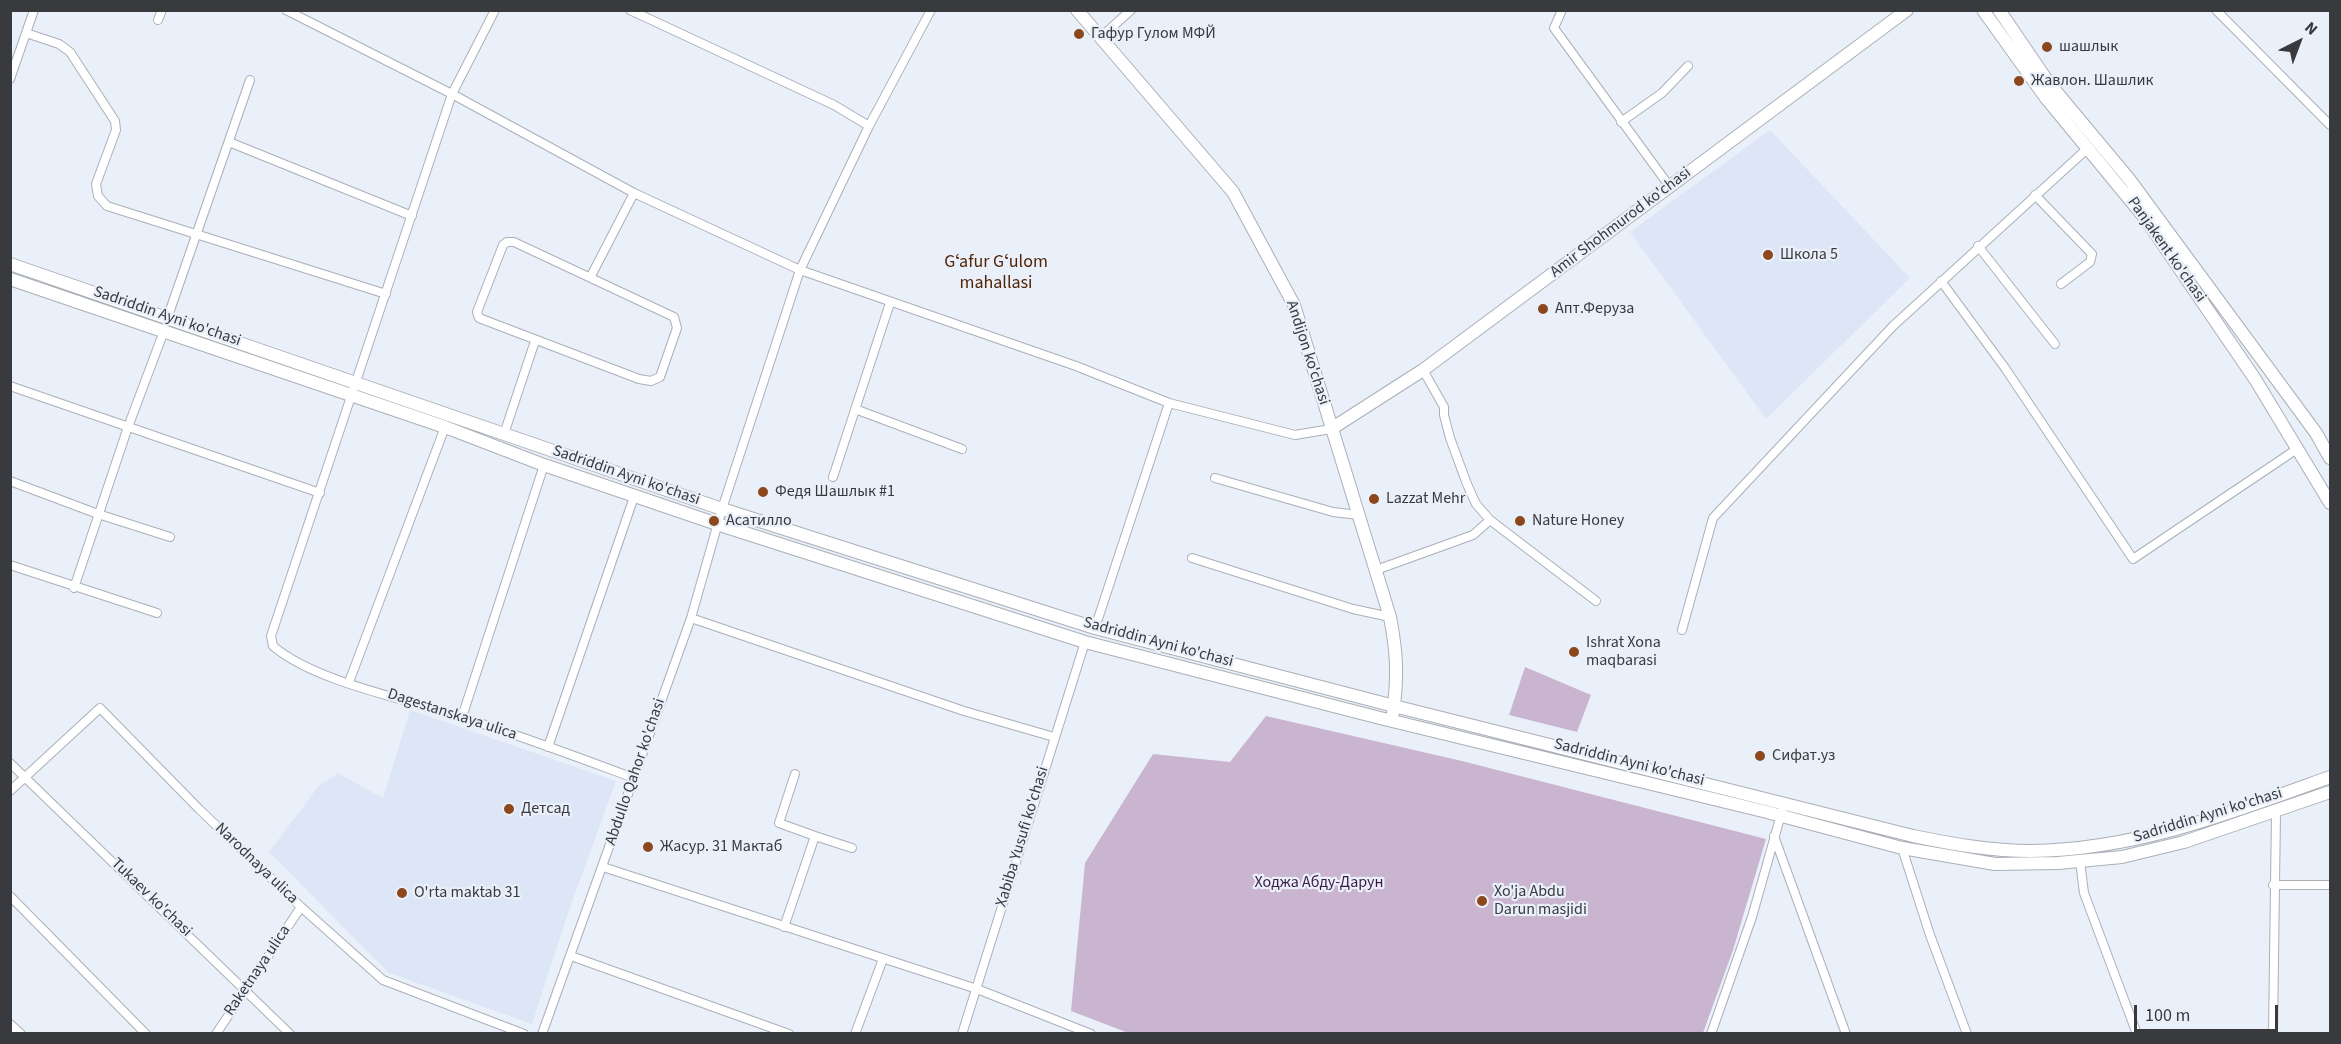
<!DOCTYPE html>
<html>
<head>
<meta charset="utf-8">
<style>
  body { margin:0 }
  #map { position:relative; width:2341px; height:1044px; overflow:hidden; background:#eaf0f9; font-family:"Source Sans 3",sans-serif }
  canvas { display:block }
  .frame { position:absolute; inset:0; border:12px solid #383a3e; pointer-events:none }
  .north { position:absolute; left:2269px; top:12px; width:60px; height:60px; -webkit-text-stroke:4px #eaf0f9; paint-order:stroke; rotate:42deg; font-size:16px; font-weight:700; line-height:24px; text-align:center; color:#383a3e }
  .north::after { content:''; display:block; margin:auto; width:21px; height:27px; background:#383a3e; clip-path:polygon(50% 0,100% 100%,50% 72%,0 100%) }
  .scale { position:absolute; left:2134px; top:1005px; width:144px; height:27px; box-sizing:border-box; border:3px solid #383a3e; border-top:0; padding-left:8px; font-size:18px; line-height:21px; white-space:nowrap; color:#383a3e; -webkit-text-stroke:4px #eaf0f9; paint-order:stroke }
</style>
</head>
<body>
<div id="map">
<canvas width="2341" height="1044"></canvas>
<div class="frame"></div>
<div class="north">N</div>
<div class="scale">100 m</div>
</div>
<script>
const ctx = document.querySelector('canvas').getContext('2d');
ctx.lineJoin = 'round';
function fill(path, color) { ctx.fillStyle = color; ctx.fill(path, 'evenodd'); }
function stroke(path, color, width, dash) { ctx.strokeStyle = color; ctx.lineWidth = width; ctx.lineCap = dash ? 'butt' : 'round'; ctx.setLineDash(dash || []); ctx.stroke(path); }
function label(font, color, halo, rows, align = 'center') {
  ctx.font = font + ' "Source Sans 3",sans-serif'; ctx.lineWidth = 4.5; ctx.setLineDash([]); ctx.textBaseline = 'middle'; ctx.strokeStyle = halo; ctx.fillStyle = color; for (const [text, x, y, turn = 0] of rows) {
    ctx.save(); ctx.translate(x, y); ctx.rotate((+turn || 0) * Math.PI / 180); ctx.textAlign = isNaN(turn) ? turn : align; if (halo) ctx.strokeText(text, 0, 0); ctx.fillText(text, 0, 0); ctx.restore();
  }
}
const built = new Path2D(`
  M1770,130L1910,278L1766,419L1630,232Z
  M410,710L616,781L567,916L532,1024L389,973L269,852L318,787L338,773L383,798Z`);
const green = new Path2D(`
  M1525,667L1591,695L1577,732L1509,715Z
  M1266,716L1462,761L1766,839L1733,950L1703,1033L1131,1034L1071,1011L1085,863L1153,754L1230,762Z`);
const street = new Path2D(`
  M286,10L452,94L634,193L800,270L1076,366L1169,403L1295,435L1331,429
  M495,10L452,94L271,636L273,646C315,682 407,699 461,717C519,735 577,757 634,778
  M630,10L834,105L869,126
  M1562,10L1554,28L1670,187
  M2216,10L2330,125
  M158,20L162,10
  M26,33L59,44L70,52L115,121L116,130L96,184L98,196L107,206L386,294
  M1101,37L1131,10
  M10,79L34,10
  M1621,122L1662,93L1688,66
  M229,142L412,216
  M2035,195L2092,254L2090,262L2061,284
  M507,242H514L674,317L677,328L660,377L651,381L639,379L479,318L477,312L503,245Z
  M1978,246L2055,344
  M591,276L634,193
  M1941,281L2005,368L2133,559L2297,449
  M168,316L250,80
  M1423,370L1444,407V415L1450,438L1467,484L1476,504L1490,520L1596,601
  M10,386L320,493
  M855,409L962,449
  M504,434L535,341
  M833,477L890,303
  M1215,478L1333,512L1359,515
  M10,481L98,514L170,537
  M1192,558L1353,609L1390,617
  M10,565L157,613
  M1376,570L1473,535L1490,520
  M74,588L128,427L164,331
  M691,618L964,711L1054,737
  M1095,628L1169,403
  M1682,630L1713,518L1893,326L2088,148
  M349,682L445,427
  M462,717L544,465
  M548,747L635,494
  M10,763L290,1034
  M10,791L100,708L199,809L301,907L383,980L524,1034
  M815,836L852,848
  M1774,836L1846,1034
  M1902,848L1930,935L1967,1034
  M2080,861L2084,893L2137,1034
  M603,867L977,989L1091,1034
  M2273,885H2330
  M10,896L146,1034
  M784,927L815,836L779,823L795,774
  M571,956L789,1034
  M10,1024L21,1034
  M216,1034L301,907
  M542,1034L691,618L722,509L800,270L869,126L931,10
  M855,1034L883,959
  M962,1034L1085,642
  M1711,1034L1752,917L1782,811
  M2273,1034L2276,812`);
const secondary = new Path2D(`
  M1077,10L1233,192L1294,305L1390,617C1397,653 1398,676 1393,713
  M10,264L722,509L1095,628L1394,706L1913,836C1952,844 1991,851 2031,851C2136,850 2233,812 2330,777
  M10,279L445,427L544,465L720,525L1085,642L1380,718L1767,812L1902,848L1995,864L2058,863L2122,857L2184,842L2330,792
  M1331,429L1423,370L1907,10`);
const primary = new Path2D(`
  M1983,10L2046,98L2145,218L2255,379L2330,503
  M1999,10L2048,82L2129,179L2316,433L2330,458`);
const markers = [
  [1079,34,6,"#8c471d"],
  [2047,47,6,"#8c471d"],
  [2019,81,6,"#8c471d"],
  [1768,255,6,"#8c471d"],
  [1543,309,6,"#8c471d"],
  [763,492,6,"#8c471d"],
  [1374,499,6,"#8c471d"],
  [714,521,6,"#8c471d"],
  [1520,521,6,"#8c471d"],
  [1574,652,6,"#8c471d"],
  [1760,756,6,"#8c471d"],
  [509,809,6,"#8c471d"],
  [648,847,6,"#8c471d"],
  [402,893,6,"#8c471d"],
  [1482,901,6,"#8c471d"]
];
const poiNames = [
  ["Гафур Гулом МФЙ",1091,34],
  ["шашлык",2059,47],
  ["Жавлон. Шашлик",2031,81],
  ["Школа 5",1780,255],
  ["Апт.Феруза",1555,309],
  ["Федя Шашлык #1",775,492],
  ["Lazzat Mehr",1386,499],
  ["Асатилло",726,521],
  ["Nature Honey",1532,521],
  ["Ishrat Хоnа",1586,643],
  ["mаqbаrasi",1586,661],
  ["Сифат.уз",1772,756],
  ["Детсад",521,809],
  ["Жасур. 31 Мактаб",660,847],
  ["Xo'ja Abdu",1494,892],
  ["Darun masjidi",1494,910],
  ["O'rta maktab 31",414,893]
];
const streetNames = [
  ["Amir Shohmurod ko'chasi",1621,223,-37],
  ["Panjakent ko'chasi",2166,250,55],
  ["Sadriddin Ayni ko'chasi",167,317,19],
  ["Andijon ko'chasi",1307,353,72],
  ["Sadriddin Ayni ko'chasi",626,476,19],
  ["Sadriddin Ayni ko'chasi",1158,643,15],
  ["Dagestanskaya ulica",452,715,18],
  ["Sadriddin Ayni ko'chasi",1629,763,14],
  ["Abdullo Qahor ko'chasi",636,772,-71],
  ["Sadriddin Ayni ko'chasi",2208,816,-17],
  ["Xabiba Yusufi ko'chasi",1023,837,-73],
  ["Narodnaya ulica",256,864,44],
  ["Tukaev ko'chasi",151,898,44],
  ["Raketnaya ulica",258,971,-56]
];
const parkNames = [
  ["Ходжа Абду-Дарун",1319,883]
];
const neighbourhoodNames = [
  ["Gʻafur Gʻulom",996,263],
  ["mahallasi",996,284]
];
fill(built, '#dce6f6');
fill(green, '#cab5d0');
stroke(street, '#aaafb8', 10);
stroke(secondary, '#aaafb8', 14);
stroke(primary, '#aaafb8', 14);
stroke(street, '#fff', 8);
stroke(secondary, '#fff', 12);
stroke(primary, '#fff', 12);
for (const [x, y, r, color] of markers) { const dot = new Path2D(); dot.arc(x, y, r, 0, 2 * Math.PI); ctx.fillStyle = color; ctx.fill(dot); stroke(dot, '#eaf0f9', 2); }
label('16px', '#383a3e', '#eaf0f9', poiNames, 'left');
label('16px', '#383a3e', '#eaf0f9', streetNames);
label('16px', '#3a1c41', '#eaf0f9', parkNames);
label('18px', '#532507', '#eaf0f9', neighbourhoodNames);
</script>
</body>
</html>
